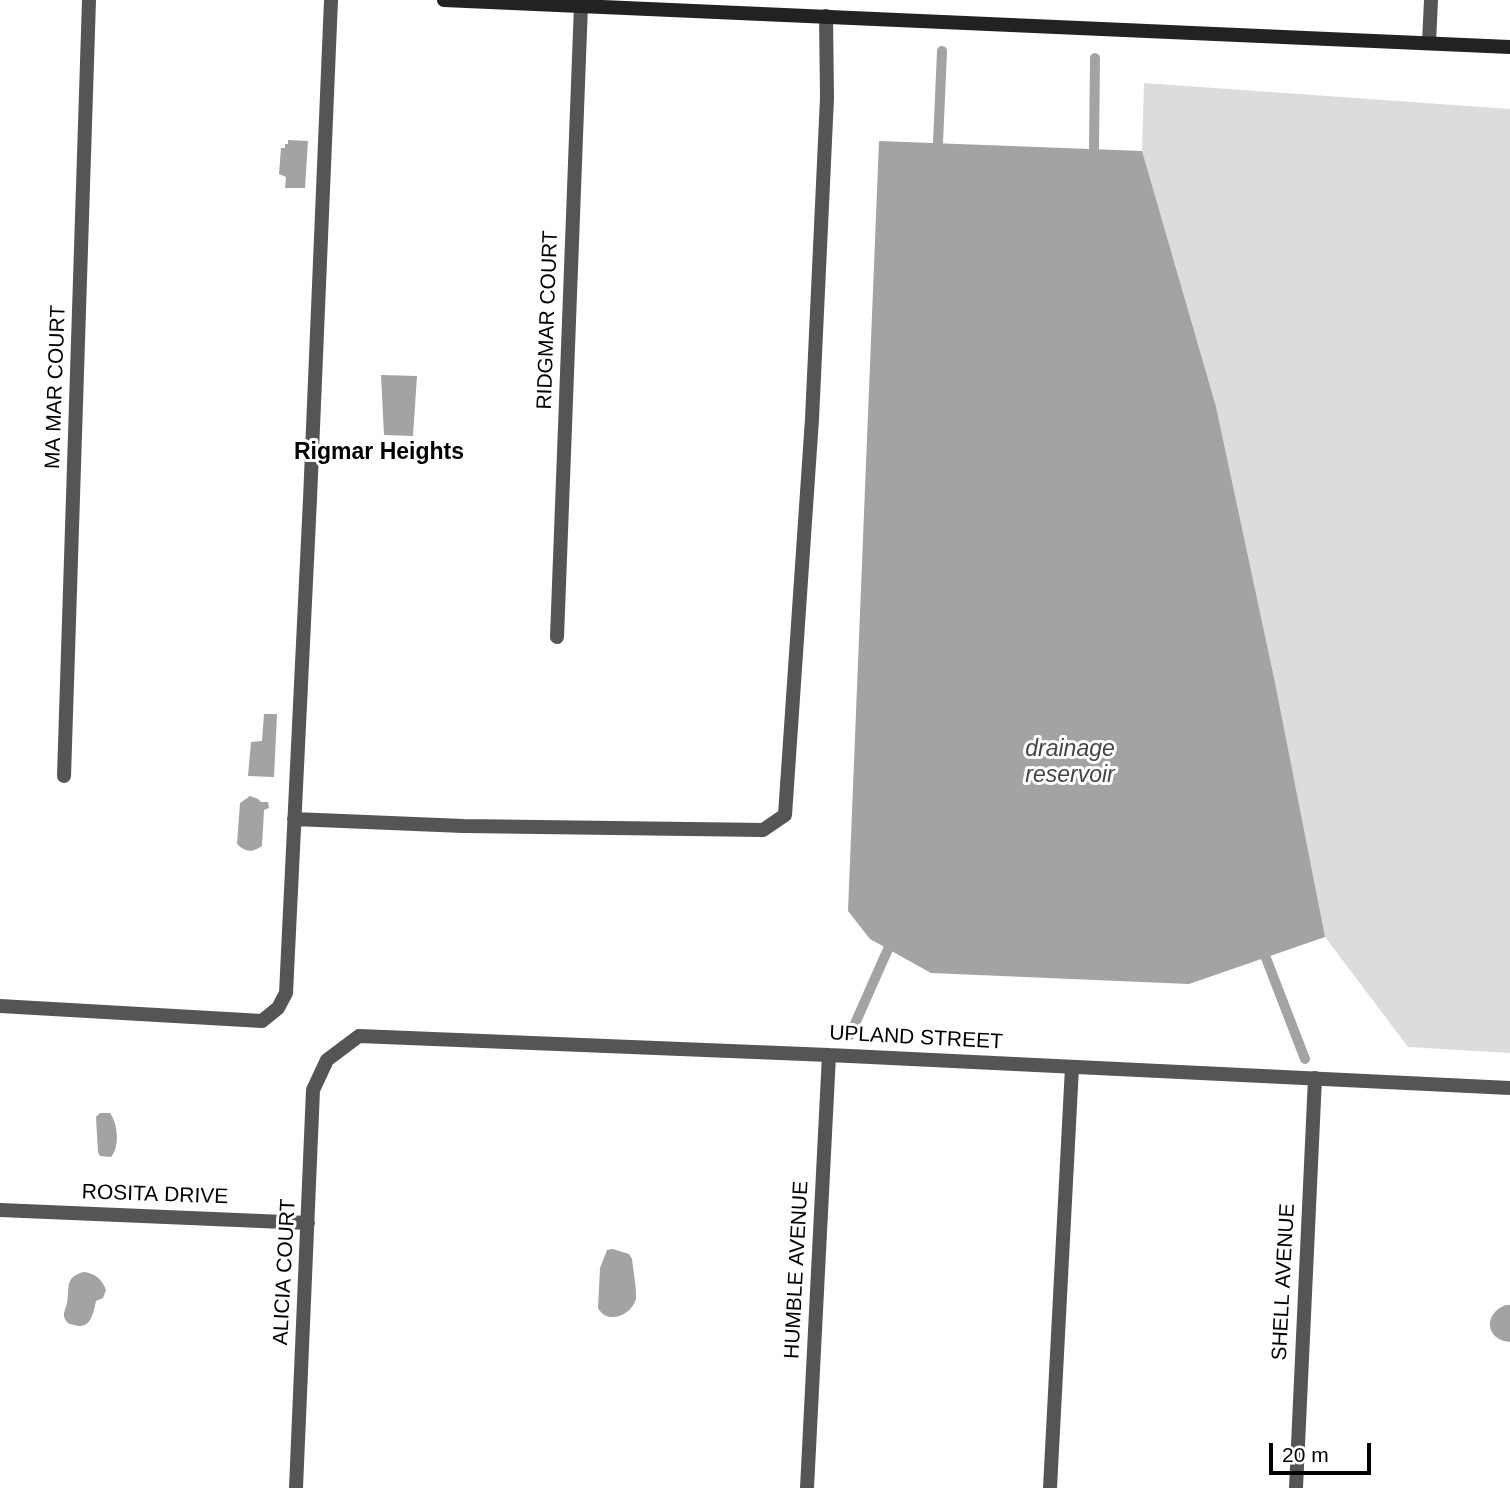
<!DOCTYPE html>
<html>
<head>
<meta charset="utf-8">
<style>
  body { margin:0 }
  #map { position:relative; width:1510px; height:1488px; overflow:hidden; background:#fff; font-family:Helvetica,sans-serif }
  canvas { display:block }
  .scale { position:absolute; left:1269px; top:1443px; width:102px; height:32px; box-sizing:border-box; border:4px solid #000; border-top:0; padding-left:9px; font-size:21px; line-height:24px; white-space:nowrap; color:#000; -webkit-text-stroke:5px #fff; paint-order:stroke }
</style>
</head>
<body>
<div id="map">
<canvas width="1510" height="1488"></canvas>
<div class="scale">20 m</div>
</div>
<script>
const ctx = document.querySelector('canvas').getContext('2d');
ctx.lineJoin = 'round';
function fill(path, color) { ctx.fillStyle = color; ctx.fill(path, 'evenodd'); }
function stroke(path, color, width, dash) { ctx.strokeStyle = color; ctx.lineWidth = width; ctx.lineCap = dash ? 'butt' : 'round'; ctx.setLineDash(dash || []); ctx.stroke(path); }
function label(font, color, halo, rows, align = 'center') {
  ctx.font = font + ' Helvetica,sans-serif'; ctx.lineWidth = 6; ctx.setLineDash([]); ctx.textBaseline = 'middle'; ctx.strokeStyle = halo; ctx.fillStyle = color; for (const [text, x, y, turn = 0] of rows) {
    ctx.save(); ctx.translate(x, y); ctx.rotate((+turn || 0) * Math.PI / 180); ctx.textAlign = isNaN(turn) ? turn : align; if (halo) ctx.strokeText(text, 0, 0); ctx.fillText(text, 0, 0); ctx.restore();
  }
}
const green = new Path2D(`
  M1144,83L1510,109V1053L1408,1047L1325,937L1142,151Z`);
const water = new Path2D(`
  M288,140L308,141L305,188H285L286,177L279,174L281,148H285V144H288Z
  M879,141L1142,151L1216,407L1275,683L1325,937L1189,984L931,973L870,939L848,911Z
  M381,375L417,376L413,436L384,435Z
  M264,714H277L274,777L248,776L251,742L262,741Z
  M250,796L258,799L261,802H268L269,808L264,810L262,846C252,853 245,852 237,844L240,803Z
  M100,1113H110C118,1124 120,1147 111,1157L100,1156L98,1152L96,1117Z
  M613,1249L629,1254L632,1259C633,1268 637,1291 636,1299C631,1316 607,1325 598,1308L600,1268L607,1250Z
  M83,1272C95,1273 102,1279 106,1290L103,1298L96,1301C93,1314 91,1330 74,1325C69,1324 67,1323 65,1319C62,1313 66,1309 67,1303C70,1288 64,1278 83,1272Z
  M1506,1305H1510V1342C1485,1340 1483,1313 1506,1305Z`);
const stream = new Path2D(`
  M938,143L942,51
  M1094,149L1095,58
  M1266,958L1305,1059
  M850,1035L888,949`);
const service = new Path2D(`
  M294,819L463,826L763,830L785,815L812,419L827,98L826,16
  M0,1006L262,1021L278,1008L286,993L310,499L331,0
  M1050,1488L1072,1067`);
const minor = new Path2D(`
  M1429,43L1431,0
  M557,637L581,5
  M64,776L89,0
  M0,1210L308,1223
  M296,1488L313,1090L327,1060L359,1036L829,1055L1510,1088
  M807,1488L829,1055`);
const tertiary = new Path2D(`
  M1296,1488L1315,1078`);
const secondary = new Path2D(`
  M444,0L1510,47`);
const streetNames = [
  ["RIDGMAR COURT",548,320,-88],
  ["MA MAR COURT",56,387,-88],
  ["UPLAND STREET",916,1038,3],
  ["ROSITA DRIVE",155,1195,2],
  ["HUMBLE AVENUE",797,1270,-87],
  ["ALICIA COURT",285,1272,-87],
  ["SHELL AVENUE",1284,1282,-87]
];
const neighbourhoodNames = [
  ["Rigmar Heights",379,453]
];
const waterNames = [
  ["drainage",1070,750],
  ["reservoir",1070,776]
];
fill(green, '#dcdcdc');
fill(water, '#a3a3a3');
stroke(stream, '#a3a3a3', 10);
stroke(service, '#555', 14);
stroke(minor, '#555', 14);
stroke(tertiary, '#555', 14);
stroke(secondary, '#222', 14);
label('21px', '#000', '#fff', streetNames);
label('bold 23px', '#000', '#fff', neighbourhoodNames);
label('italic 23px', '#444', '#fff', waterNames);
</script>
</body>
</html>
